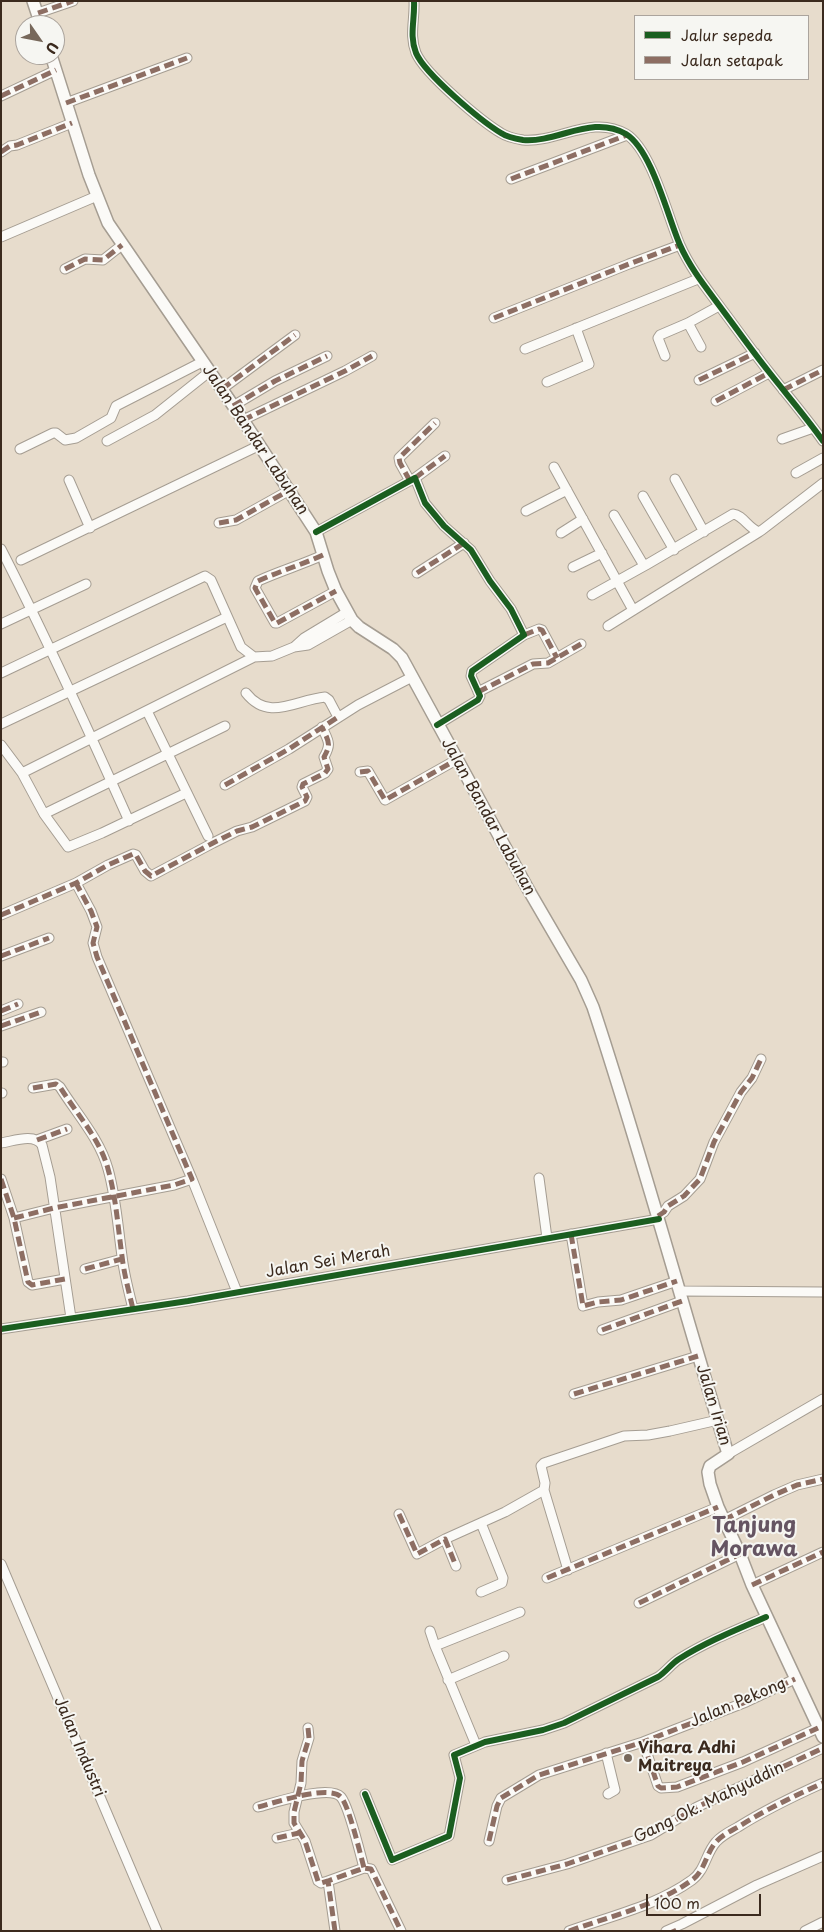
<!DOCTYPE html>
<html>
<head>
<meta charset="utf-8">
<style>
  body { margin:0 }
  #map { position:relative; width:824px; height:1932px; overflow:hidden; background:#e7dccc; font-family:"Playpen Sans",sans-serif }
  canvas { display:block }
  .frame { position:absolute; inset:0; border:2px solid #3b2a1e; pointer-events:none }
  .legend { position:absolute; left:634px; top:15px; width:175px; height:65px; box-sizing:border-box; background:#f6f6f2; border:1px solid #aba49d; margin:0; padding:6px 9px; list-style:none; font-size:15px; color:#3b2a1e }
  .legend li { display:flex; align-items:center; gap:10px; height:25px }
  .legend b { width:25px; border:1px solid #aba49d }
  .north { position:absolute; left:15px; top:15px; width:50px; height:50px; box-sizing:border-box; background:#f6f6f2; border:1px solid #aba49d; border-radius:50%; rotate:123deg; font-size:14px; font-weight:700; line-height:20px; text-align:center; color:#3b2a1e }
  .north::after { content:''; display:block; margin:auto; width:18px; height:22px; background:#77685b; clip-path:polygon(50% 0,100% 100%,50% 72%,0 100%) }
  .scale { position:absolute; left:646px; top:1894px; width:115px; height:22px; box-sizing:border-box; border:2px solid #3b2a1e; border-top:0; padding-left:6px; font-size:15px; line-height:18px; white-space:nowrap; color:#3b2a1e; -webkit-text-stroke:4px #f6f6f2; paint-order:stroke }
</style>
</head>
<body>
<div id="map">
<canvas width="824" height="1932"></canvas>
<div class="frame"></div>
<ul class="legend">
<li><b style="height:6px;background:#1b5e20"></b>Jalur sepeda</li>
<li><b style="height:6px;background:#8d6e63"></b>Jalan setapak</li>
</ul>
<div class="north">U</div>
<div class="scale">100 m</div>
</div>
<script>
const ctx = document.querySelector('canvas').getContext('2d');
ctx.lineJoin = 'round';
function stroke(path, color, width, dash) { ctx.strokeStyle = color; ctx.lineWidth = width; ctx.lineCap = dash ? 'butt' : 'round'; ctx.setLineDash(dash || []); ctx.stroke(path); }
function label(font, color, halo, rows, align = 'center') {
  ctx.font = font + ' "Playpen Sans",sans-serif'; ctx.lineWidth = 4; ctx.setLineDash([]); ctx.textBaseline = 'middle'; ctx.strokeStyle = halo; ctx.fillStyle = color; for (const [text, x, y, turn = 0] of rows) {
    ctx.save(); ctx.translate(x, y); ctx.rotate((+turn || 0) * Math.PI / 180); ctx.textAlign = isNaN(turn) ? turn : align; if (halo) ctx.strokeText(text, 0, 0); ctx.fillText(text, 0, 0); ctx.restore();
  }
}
const minor = new Path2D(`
  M414,1C415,20 409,35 416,53C425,74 481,121 501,133C507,137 517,139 523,140C558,143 592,114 626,134C652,150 668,218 680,245C691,270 708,290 724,312C739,332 753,352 769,372C787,395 806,417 823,441
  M38,13L73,1
  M1,96L56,70
  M66,103L187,58
  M1,152L10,146L17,145L72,123
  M511,179L627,135
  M1,237L97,196
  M65,269L85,259L103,260L122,245
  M494,318L629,264L680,245
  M688,323L701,347
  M525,349L698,279
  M665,356L658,338L660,335L688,323L719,306
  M699,380L755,353
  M547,382L589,364L576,328
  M222,389L295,335
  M783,390L823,370
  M716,401L769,373
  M233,406L275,381L327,356
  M243,420L345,371L372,356
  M782,439L813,428
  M107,441L155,415L209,372
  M20,449L53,433H56L65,440L76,438L111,418L116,406L202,362
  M554,467L633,610
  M796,473L823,458
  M415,478L445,456
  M675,479L704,532
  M69,480L90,528
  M410,481L400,463L399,458L435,423
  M643,496L674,550
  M526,511L567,490
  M614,515L643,564L646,565L733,514C743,515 748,528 759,532L762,530L823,483
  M219,523L236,520L288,491
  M316,532L415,478L425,503L444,526L471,550L490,581L511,609L524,635L472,671L471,676L480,696L478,700L437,725
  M561,533L583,519
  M1,549C47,639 88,729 129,821
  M323,555C301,565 280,571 258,581L255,588L275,623H277L336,591
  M21,560L258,446
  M573,567L602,553
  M417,573L464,543
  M592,595L646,565
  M1,624L86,584
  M608,626L759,532
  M524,635L539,629L542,630L557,658
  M294,647L304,638L347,612
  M1,673L205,576L211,580L241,647L254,657L272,656L294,647L308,645L352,620
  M478,692L533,664L548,663L581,644
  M246,693C269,722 295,700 325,697L329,700L338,717
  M147,711L208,836
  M1,724L227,617
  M1,745L22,773L44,814L68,847L102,833L186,793
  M360,772L368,771L385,800L456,760
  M22,773L254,657
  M225,785L289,749L358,705L412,677
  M44,814L225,726
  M76,883L91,911L97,927L93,943L97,957L192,1179L237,1292
  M1,915L76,883L108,865L133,854L136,855L145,871L151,876L213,843L237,831L252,827L305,801L307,797L302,787L303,784L325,773L328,769L324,757C332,743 328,741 322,727
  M1,956L49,938
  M1,1011L18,1004
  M1,1026L41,1012
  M1,1062H3
  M33,1088L56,1084L60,1087C76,1113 100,1139 108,1169C116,1197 118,1228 122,1256C124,1274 129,1292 133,1309
  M1,1093H2
  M37,1140L67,1129
  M1,1143C14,1141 34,1133 42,1145L50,1177L71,1318
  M539,1178L547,1238
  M1,1179L14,1218L28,1282L32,1285L65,1279
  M658,1216L664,1212L668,1206L684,1196L700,1179L714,1142L741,1092L752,1078L761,1059
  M14,1218L54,1208L174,1185L192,1179
  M571,1234L583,1306L598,1302L621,1300L677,1281
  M85,1269L122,1259
  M680,1291L823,1292
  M1,1329L188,1301L659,1219
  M602,1330L682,1301
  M574,1394L698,1356
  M728,1454L823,1399
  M544,1490L545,1483L541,1466L544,1463L624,1436L648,1435L670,1431L718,1420
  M399,1514L417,1554L445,1539L505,1512L544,1490L568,1570
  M724,1520L774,1495L797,1485L823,1479
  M445,1539L456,1566
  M1,1564L157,1931
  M547,1578L718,1507
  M752,1585L823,1552
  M481,1592L502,1583L503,1578L481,1523
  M639,1603L740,1554
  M430,1631L435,1646L476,1745
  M435,1646L520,1612
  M448,1680L504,1656
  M308,1728L309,1738L302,1761L301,1783L294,1812V1823L305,1841L318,1881L321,1883L328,1881
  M643,1742L658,1786L661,1788L677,1787L743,1762L818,1728
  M606,1753L615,1790L608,1794
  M365,1794L392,1860L449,1836L460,1778L454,1755L485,1742L543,1730L564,1723L658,1677C666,1672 671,1664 679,1659C706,1642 736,1630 766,1617
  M258,1807C274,1803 329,1784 341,1797C349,1806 360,1853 364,1868
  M277,1838L299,1833
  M489,1841L497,1806L501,1798L539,1775L643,1742L746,1702L795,1679
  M507,1880L567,1864L651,1835L697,1807L823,1748
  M335,1931L328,1881L364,1868L371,1869L401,1931
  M569,1931C611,1916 656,1906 692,1880C705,1871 706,1853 716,1842C722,1835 731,1831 738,1827C765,1810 794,1796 823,1783
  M666,1931L682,1924L757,1885L823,1856
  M805,1931L823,1922`);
const major = new Path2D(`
  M33,1L41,25
  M51,55L89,175L108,223L243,420L316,532L328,571L336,591L352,620L359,627L393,649L402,658L528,889L581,980L593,1007C642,1155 682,1305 728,1454L710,1466L708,1472L710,1484L718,1507L740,1554L752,1585L823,1737`);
const quiet = new Path2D(`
  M38,13L73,1
  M1,96L56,70
  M66,103L187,58
  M1,152L10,146L17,145L72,123
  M511,179L627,135
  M65,269L85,259L103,260L122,245
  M494,318L629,264L680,245
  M699,380L755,353
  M222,389L295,335
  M783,390L823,370
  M716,401L769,373
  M233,406L275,381L327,356
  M243,420L345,371L372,356
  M415,478L445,456
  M410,481L400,463L399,458L435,423
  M219,523L236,520L288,491
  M323,555C301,565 280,571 258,581L255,588L275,623H277L336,591
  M417,573L464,543
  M524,635L539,629L542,630L557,658
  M478,692L533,664L548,663L581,644
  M360,772L368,771L385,800L456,760
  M225,785L289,749L338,717
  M1,915L76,883L108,865L133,854L136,855L145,871L151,876L213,843L237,831L252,827L305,801L307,797L302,787L303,784L325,773L328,769L324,757C332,743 328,741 322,727
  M1,956L49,938
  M1,1011L18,1004
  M1,1026L41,1012
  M33,1088L56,1084L60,1087C76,1113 100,1139 108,1169C116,1197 118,1228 122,1256C124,1274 129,1292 133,1309
  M1,1093H2
  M37,1140L67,1129
  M1,1179L14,1218L28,1282L32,1285L65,1279
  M658,1216L664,1212L668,1206L684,1196L700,1179L714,1142L741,1092L752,1078L761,1059
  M14,1218L54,1208L174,1185L192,1179L97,957L93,943L97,927L91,911L76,883
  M571,1234L583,1306L598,1302L621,1300L677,1281
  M85,1269L122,1259
  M602,1330L682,1301
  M574,1394L698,1356
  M399,1514L417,1554L445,1539L456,1566
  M724,1520L774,1495L797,1485L823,1479
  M547,1578L718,1507
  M752,1585L823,1552
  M639,1603L740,1554
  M308,1728L309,1738L302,1761L301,1783L294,1812V1823L305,1841L318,1881L321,1883L328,1881
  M643,1742L658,1786L661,1788L677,1787L743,1762L818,1728
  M258,1807C274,1803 329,1784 341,1797C349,1806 360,1853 364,1868
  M277,1838L299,1833
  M489,1841L497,1806L501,1798L539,1775L643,1742L746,1702L795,1679
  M507,1880L567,1864L651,1835L697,1807L823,1748
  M673,1929L674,1931
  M335,1931L328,1881L364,1868L371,1869L401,1931
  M569,1931C611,1916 656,1906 692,1880C705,1871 706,1853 716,1842C722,1835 731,1831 738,1827C765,1810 794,1796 823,1783`);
const cycleway = new Path2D(`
  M414,1C415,20 409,35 416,53C425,74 481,121 501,133C507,137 517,139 523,140C558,143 592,114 626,134C652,150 668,218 680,245C691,270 708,290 724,312C739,332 753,352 769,372C787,395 806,417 823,441
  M316,532L415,478L425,503L444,526L471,550L490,581L511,609L524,635L472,671L471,676L480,696L478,700L437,725
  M1,1329L188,1301L659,1219
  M365,1794L392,1860L449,1836L460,1778L454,1755L485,1742L543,1730L564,1723L658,1677C666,1672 671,1664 679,1659C706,1642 736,1630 766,1617`);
const markers = [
  [628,1758,5,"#77685b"]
];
const streetNames = [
  ["Jalan Bandar Labuhan",255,440,56],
  ["Jalan Bandar Labuhan",488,817,61],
  ["Jalan Sei Merah",328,1262,-10],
  ["Jalan Irian",713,1405,73],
  ["Jalan Pekong",738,1703,-23],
  ["Jalan Industri",79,1747,67],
  ["Gang Ok. Mahyuddin",709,1803,-26]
];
const poiNames = [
  ["Vihara Adhi",638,1749],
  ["Maitreya",638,1767]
];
const districtNames = [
  ["Tanjung",754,1526],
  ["Morawa",754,1550]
];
stroke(minor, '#a59d92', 11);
stroke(major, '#a59d92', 14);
stroke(minor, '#fbfaf7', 9);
stroke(major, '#fbfaf7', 11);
stroke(quiet, '#8d6e63', 5, [10, 5]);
stroke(cycleway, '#1b5e20', 6);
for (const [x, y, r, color] of markers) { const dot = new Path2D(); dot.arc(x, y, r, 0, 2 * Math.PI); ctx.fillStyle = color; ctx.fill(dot); stroke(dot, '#f6f6f2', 2); }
label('16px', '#3b2a1e', '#f6f6f2', streetNames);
label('bold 16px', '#3b2a1e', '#f6f6f2', poiNames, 'left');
label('bold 21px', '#655462', '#f6f6f2', districtNames);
</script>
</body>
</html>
